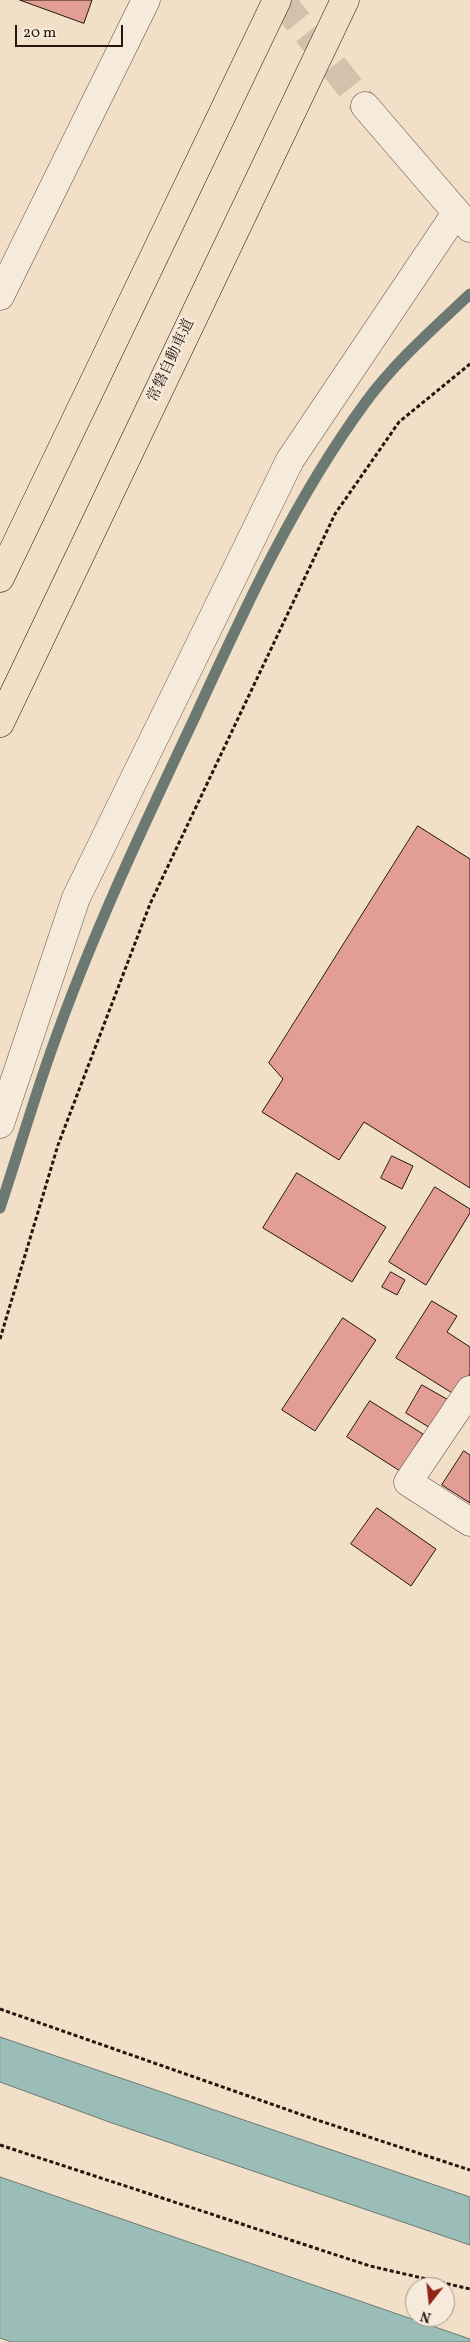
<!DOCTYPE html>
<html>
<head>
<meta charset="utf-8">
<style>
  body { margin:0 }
  #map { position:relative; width:470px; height:2342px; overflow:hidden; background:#f1e0c7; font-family:Vollkorn,serif }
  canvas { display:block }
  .north { position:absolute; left:405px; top:2277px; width:50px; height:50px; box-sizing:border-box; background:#f6ebdb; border:1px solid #a39589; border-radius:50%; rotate:196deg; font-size:14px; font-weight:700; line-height:20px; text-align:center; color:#26140d }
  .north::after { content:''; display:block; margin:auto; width:18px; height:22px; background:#8f2418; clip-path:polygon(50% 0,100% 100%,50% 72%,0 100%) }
  .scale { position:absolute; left:15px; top:25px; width:108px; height:22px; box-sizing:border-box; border:2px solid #26140d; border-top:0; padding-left:6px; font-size:15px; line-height:18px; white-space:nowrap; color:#26140d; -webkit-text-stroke:4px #f6ebdb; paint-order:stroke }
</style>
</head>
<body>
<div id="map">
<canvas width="470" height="2342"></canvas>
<div class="north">N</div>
<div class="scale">20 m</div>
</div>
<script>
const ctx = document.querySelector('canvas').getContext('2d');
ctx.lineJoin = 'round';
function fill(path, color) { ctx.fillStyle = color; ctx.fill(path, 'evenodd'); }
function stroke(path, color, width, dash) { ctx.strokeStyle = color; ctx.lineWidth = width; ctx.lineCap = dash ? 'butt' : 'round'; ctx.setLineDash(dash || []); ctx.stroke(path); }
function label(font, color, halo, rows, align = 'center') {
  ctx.font = font + ' Vollkorn,"Noto Serif JP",serif'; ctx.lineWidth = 5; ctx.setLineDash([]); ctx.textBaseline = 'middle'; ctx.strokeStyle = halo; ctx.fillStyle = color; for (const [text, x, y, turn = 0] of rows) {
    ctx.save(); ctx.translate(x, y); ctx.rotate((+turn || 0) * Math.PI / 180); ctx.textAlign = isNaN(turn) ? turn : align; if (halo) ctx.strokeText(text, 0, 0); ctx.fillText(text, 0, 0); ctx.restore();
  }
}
const water = new Path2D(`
  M0,2037L470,2197V2245L112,2123L0,2082Z
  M0,2177L470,2339V2342H11L0,2338Z`);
const stream = new Path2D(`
  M0,1208C17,1157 32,1105 50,1054C90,939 142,829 194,719C244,610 294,500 365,403C395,362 434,328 470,294`);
const building = new Path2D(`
  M20,0H92L84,23Z
  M418,826L470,859V1188L364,1122L339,1160L262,1112L283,1079L269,1063Z
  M392,1156L413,1166L402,1189L381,1178Z
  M297,1173L386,1227L352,1282L263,1228Z
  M435,1187L470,1209V1213L426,1285L389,1262Z
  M391,1272L405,1280L397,1295L382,1287Z
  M432,1301L457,1316L447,1332L470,1347V1374L457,1396L396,1358Z
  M343,1318L376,1340L315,1431L282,1410Z
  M422,1385L452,1402L435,1431L406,1413Z
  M370,1401L423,1434L400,1471L347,1437Z
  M464,1451L470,1455V1503L442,1485Z
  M377,1508L436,1549L411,1586L351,1544Z`);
const tertiaryTunnel = new Path2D(`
  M281,0L365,106`);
const path = new Path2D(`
  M0,1339L58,1145L150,904L335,514L399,422L470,364
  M0,2009L314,2119L470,2170
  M0,2145L370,2266L470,2289`);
const minor = new Path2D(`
  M0,296L146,0
  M0,1124L76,898L290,460L456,213
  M470,1390L408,1482L470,1522`);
const tertiary = new Path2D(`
  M365,106L470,228`);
const motorway = new Path2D(`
  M0,578L277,0
  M0,723L345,0`);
const streetNames = [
  ["常磐自動車道",172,361,-65]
];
fill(water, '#9bbdb7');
stroke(water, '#6c7973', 1);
stroke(stream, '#6c7973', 11);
fill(building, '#e29e95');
stroke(building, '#26140d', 1);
stroke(tertiaryTunnel, '#d3c1ab', 28, [28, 14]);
stroke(minor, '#59473c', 29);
stroke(tertiary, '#59473c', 29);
stroke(motorway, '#26140d', 29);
stroke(path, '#26140d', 3, [4, 2.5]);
stroke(minor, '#f6ebdb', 28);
stroke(tertiary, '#f6ebdb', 28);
stroke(motorway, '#f1e0c7', 28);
label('15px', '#26140d', '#f6ebdb', streetNames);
</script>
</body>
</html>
